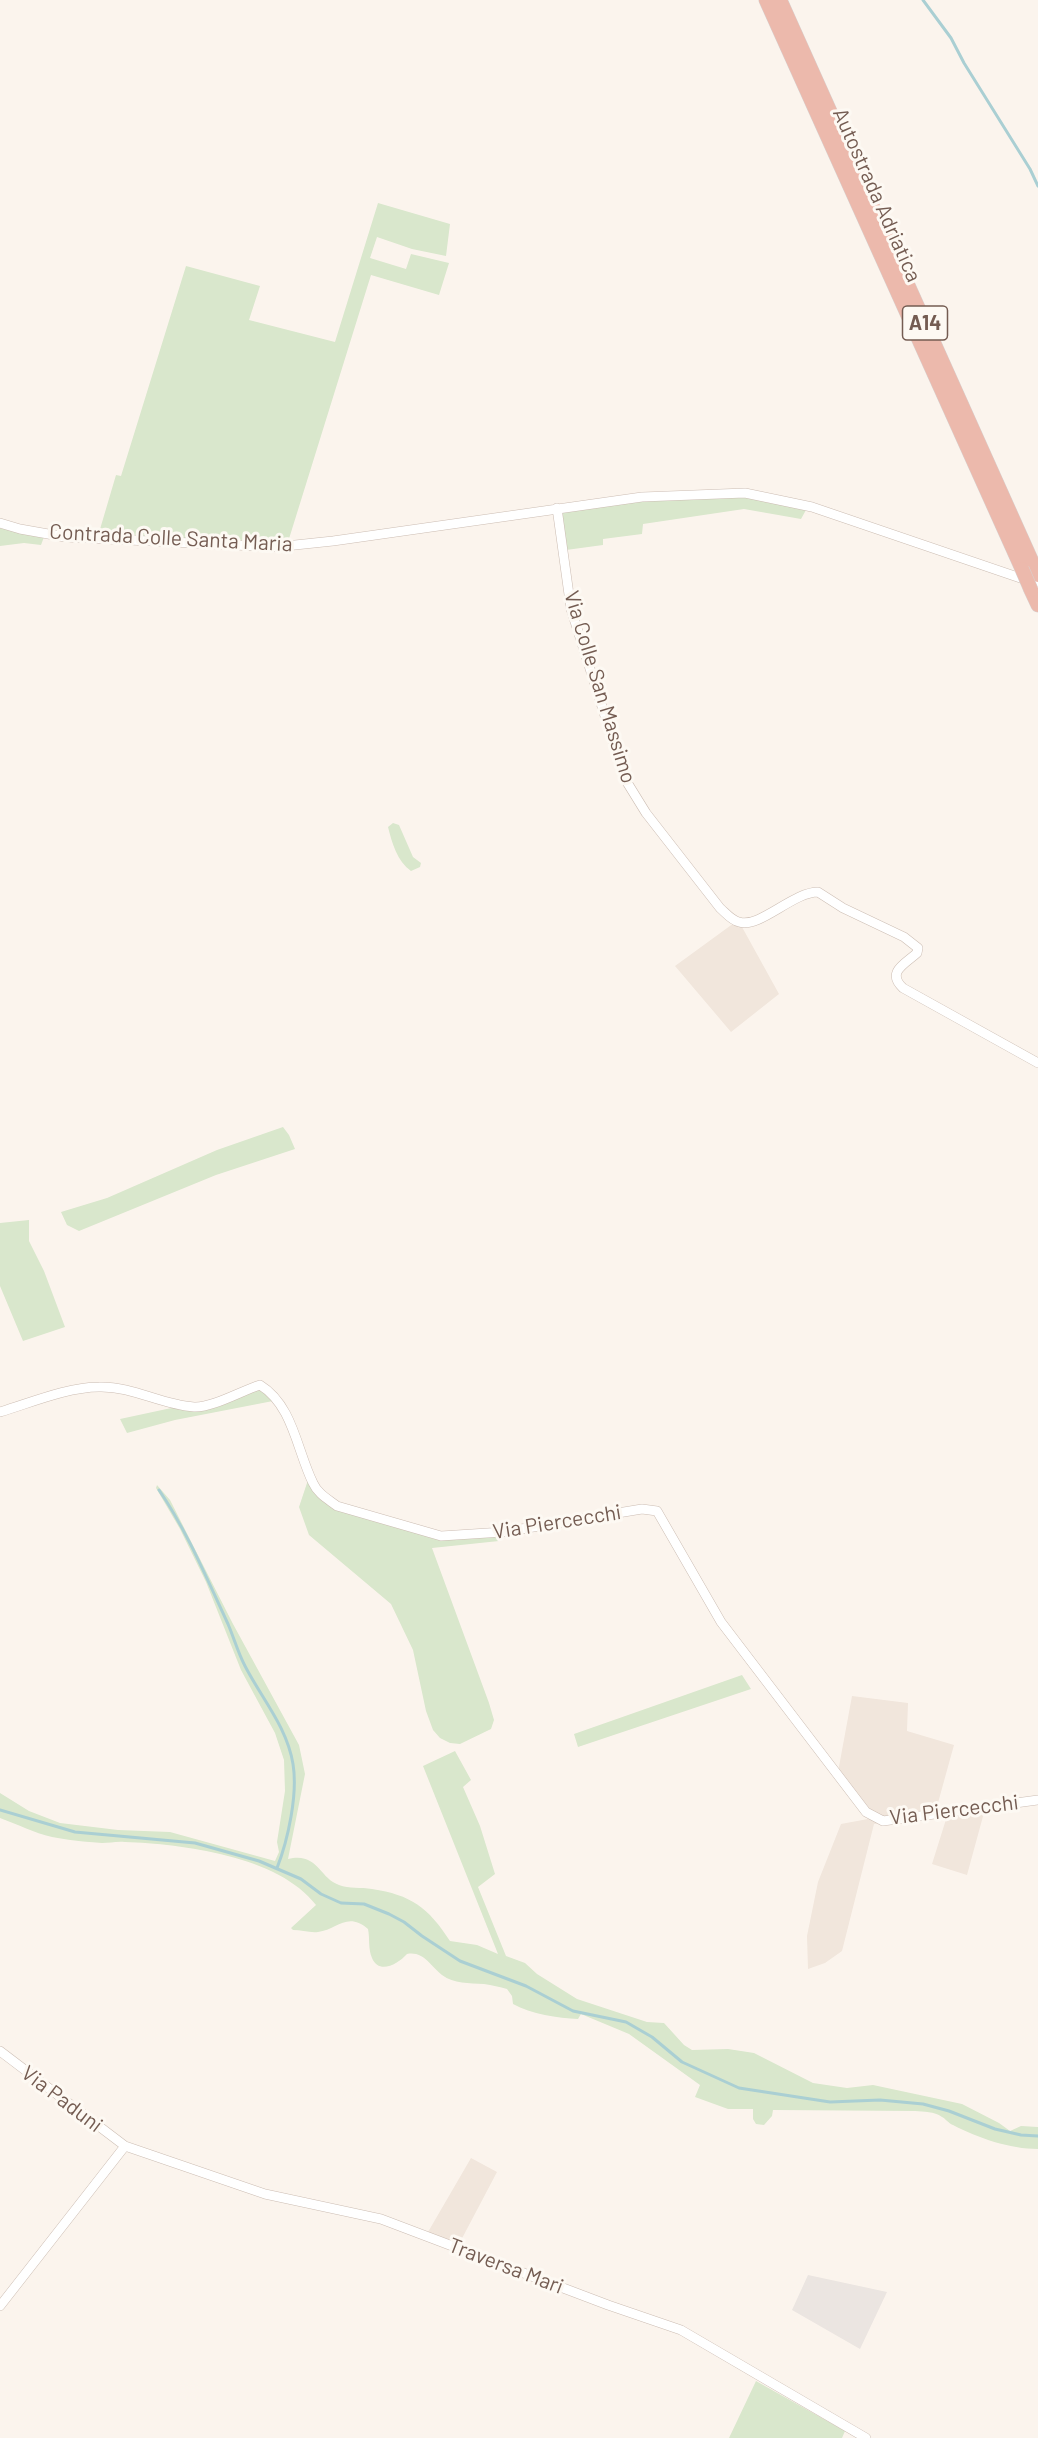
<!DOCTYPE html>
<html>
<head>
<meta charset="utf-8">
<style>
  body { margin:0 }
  canvas { display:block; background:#fbf4ed }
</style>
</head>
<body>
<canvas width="1038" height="2438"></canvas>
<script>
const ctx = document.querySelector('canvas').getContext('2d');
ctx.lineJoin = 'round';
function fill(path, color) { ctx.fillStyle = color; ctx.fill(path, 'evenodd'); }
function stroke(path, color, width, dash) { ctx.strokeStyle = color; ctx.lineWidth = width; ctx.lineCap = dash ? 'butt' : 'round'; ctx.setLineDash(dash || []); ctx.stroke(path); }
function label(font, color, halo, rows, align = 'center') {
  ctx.font = font + ' Barlow,sans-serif'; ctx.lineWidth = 6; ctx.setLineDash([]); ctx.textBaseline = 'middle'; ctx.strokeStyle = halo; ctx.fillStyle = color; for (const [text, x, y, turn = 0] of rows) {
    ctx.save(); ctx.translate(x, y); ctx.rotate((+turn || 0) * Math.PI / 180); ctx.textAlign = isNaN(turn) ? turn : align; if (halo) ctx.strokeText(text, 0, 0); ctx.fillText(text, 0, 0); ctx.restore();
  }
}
const residential = new Path2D(`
  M734,923L742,927L779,994L731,1032L675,966Z
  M852,1696L908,1703L907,1731L954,1745L936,1810L985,1809L967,1875L932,1864L948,1813L874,1824L842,1951L825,1963L808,1969L807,1936L818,1882L841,1824L884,1816L865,1808L838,1772Z
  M471,2158L497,2172L458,2246L428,2232Z`);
const industrial = new Path2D(`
  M808,2275L887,2292L860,2349L792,2310Z`);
const green = new Path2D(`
  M378,203L450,224L446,256L412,249L377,237L370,258L406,269L411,254L449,263L439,295L371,275L288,542L98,536L116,475L121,476L186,266L260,286L249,320L335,342Z
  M740,496L806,510L801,519L744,509L643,524L642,534L603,539V545L566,550L559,511L648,501Z
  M0,525L44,537L41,545L24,543L0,546Z
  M393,823L399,825L413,857L421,863L420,867L411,871C397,861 392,843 388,827Z
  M283,1127L289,1135L295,1149L216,1175L79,1231L67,1225L61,1212L107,1198L217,1150Z
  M29,1220V1241L44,1271L65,1327L23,1341L0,1286V1223Z
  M259,1387L273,1401L175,1420L127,1433L120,1419L176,1407L184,1410Z
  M308,1480L320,1497L439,1537L501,1533L499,1541L432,1548L489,1703L494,1720L491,1729L460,1744L450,1743L440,1738L433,1730L426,1711L413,1650L391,1604L309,1535L299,1507Z
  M157,1485L170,1500L233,1624L299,1745L305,1774L288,1859C318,1852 319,1878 339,1885C349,1889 361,1887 372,1889C411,1895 428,1907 450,1941L477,1945L498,1954L423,1766L455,1751L471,1780L463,1787L480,1826L495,1874L478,1887L506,1956L525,1963L537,1974L577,1999L647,2022L664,2023L684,2045L692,2050L728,2049L754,2053L813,2083L847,2088L873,2085L962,2104L999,2123L1010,2131L1021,2126L1038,2127V2149C1010,2149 978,2138 953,2125C948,2123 946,2119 942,2117C934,2111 924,2112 915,2111L773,2110L772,2116L764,2125L756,2124L753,2119V2109H728L695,2097L700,2085L629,2034L581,2014L578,2019C558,2018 531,2014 513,2004L512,1996L507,1989C500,1987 492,1985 484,1984C469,1983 454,1984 442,1975C430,1966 424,1951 407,1954C398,1964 379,1975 372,1958C368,1949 370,1939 368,1929C347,1911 337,1930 318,1932C310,1933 301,1930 293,1930L291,1928L316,1905C279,1856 182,1844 125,1842C117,1841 110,1843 102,1843C86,1842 67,1840 52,1837C34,1833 17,1824 0,1818V1779V1793L29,1811L60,1823L118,1830L170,1832L275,1861L279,1852L277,1842L285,1791L284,1760L275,1733L241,1670L206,1582L180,1529L156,1488Z
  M742,1675L751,1689L578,1747L574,1734Z
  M756,2381L845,2431L842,2438H729Z`);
const stream = new Path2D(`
  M923,0L951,38L964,63L1030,169L1038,186
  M159,1490C187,1531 207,1579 228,1624C234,1638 238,1653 245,1666C262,1699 287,1727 293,1764C298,1794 288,1840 277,1868
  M0,1810L75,1832L195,1843L259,1861L301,1879L321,1894L341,1903L364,1904L389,1914L404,1922L422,1936L460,1961L526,1986L573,2011L626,2022L652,2037L682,2062L739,2088L830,2102L880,2100L923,2104L949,2111L995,2129L1021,2135L1038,2136`);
const minor = new Path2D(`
  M557,508L571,609L625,779L646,813L720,908C726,913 731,920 739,922C759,929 793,892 818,892L843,908L904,937L918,948L917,953C905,964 886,972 903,988L1038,1063
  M0,523L20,529L65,537L276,547L333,541L642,497L745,493L812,507L1038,584
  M0,1412C30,1403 68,1387 99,1387C133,1386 161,1405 194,1407C212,1408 241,1391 260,1385C293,1405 297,1451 313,1483C318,1494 328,1499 337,1506L441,1536L503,1532L642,1509L657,1511L721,1622L866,1812L883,1821L1038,1800
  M0,2051L125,2146L265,2194L381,2219L608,2305L681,2330L866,2438
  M0,2306L125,2146`);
const highway = new Path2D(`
  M766,0L1022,569
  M780,0L1038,575
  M1031,590L1038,605`);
const highwayBridge = new Path2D(`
  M1022,569L1031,590`);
const shields = [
  [925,323,45]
];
const shieldNames = [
  ["A14",925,323]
];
const streetNames = [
  ["Autostrada Adriatica",877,195,66],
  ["Contrada Colle Santa Maria",171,538,3],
  ["Via Colle San Massimo",600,687,73],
  ["Via Piercecchi",557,1522,-9],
  ["Via Piercecchi",954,1810,-7],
  ["Via Paduni",62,2099,37],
  ["Traversa Mari",506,2266,21]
];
fill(residential, '#f1e6dc');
fill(industrial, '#ebe5e1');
fill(green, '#d9e7cc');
stroke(stream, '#aacfd3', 3);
stroke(minor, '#ccbdb3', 10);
stroke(highway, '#d8d1cf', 15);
stroke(minor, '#fff', 9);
stroke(highway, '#ecb9ac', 14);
stroke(highwayBridge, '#d8d1cf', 15, []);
stroke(highwayBridge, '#ecb9ac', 14);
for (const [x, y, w] of shields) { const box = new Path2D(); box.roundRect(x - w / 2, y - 17, w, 34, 4.5); ctx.fillStyle = '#fdf9f3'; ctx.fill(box); stroke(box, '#745c52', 1.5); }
label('bold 20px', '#745c52', null, shieldNames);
label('21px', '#745c52', '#fdf9f3', streetNames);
</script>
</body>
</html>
